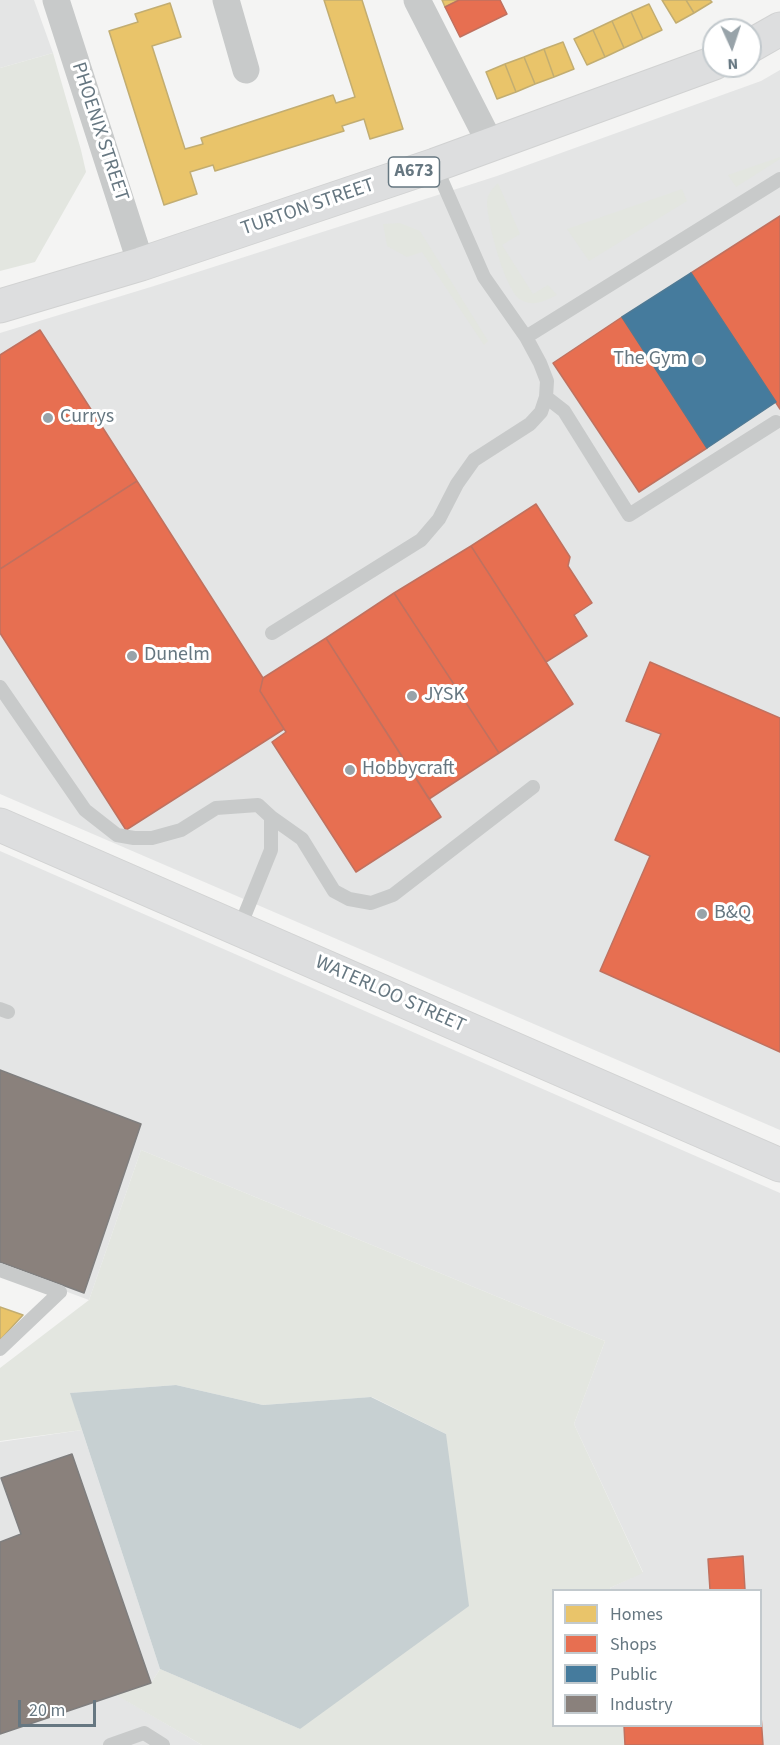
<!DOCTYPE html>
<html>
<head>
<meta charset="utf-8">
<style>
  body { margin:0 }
  #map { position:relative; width:780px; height:1745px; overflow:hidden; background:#f4f4f3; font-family:"Source Sans 3",sans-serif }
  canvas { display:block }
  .legend { position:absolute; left:552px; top:1589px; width:210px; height:138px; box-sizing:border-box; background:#fff; border:2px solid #c2c9cd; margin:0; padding:8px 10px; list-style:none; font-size:18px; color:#667781 }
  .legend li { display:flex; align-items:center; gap:12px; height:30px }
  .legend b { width:30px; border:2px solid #c2c9cd }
  .north { position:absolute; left:702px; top:18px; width:60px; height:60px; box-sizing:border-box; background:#fff; border:2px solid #c2c9cd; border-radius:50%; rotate:177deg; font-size:16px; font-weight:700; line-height:24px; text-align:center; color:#667781 }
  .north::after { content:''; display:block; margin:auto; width:21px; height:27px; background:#98a3a9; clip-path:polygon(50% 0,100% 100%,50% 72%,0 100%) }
  .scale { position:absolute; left:18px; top:1700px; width:78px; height:27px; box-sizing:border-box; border:3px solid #667781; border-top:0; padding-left:8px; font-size:18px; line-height:21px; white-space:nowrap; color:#667781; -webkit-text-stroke:4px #fff; paint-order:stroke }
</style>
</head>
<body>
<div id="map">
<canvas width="780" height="1745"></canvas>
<ul class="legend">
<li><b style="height:16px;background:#e9c46a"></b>Homes</li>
<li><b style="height:16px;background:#e76f51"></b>Shops</li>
<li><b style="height:16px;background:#457b9d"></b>Public</li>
<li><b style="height:16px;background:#8a817c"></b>Industry</li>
</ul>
<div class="north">N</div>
<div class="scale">20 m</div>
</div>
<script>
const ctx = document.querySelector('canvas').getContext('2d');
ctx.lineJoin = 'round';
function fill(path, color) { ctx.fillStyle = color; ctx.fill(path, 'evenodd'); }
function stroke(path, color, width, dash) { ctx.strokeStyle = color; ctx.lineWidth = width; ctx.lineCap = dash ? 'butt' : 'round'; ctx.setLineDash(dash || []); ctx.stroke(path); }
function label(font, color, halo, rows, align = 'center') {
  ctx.font = font + ' "Source Sans 3",sans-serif'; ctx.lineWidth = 6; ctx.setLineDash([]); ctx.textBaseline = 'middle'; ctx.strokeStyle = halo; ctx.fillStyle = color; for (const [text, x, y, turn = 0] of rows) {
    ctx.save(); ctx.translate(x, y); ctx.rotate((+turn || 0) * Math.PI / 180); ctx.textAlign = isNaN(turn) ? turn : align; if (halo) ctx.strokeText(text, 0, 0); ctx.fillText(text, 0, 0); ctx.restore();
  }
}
const built = new Path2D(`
  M0,0H34L53,53L0,68Z
  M780,70V1130L0,794V333L154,286L497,176L761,81Z
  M0,851L780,1193V1745H625L624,1726H760V1590H611L610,1588L643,1572L574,1424L605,1341L141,1150L89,1300L0,1267Z
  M82,1430L160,1669L151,1683L117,1695L202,1745H0V1442Z`);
const green = new Path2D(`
  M53,53L81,150L86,172L35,262L0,271V68Z
  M780,157V159L736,187L728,175Z
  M498,183L520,234L502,245L533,294L548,285L557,295C545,301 534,307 521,300C505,291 487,221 487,203C487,194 492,189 498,183Z
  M682,189L687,201L589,261L567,229Z
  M400,223L420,231L488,341L484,345L422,252L407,257L387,246L383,224Z
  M141,1150L605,1341L574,1424L643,1573L610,1588L611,1590H554V1726H624L625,1745H202L116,1695L151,1683L160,1669L300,1729L446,1434L372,1397L263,1405L176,1385L71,1393L82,1430L0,1441V1368L89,1300Z`);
const water = new Path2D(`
  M176,1385L263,1405L371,1397L446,1434L469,1606L300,1729L160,1669L70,1393Z`);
const homes = new Path2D(`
  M324,0H362L403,129L370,139L364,119L342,126L344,131L215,171L213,165L190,172L197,194L164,205L109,31L138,22L135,14L170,3L181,37L152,46L185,149L203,144L201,138L333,95L336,103L355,97Z
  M442,0H459L445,7Z
  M662,0H686L694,13L676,23Z
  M686,0H710L712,2L694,13Z
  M649,4L662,30L643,39L631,12Z
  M631,12L643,39L624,48L612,21Z
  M612,21L624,48L605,57L593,30Z
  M593,30L605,57L587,65L574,39Z
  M563,42L574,69L554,77L544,49Z
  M544,49L554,77L535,84L524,57Z
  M524,57L535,84L516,92L505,64Z
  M505,64L516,92L497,99L486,72Z
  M0,1307L23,1315L0,1340Z`);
const shops = new Path2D(`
  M459,0H500L507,14L460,37L445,7Z
  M780,216V409L691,273Z
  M622,317L707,448L639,492L553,363Z
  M40,330L137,481L0,569V355Z
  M137,481L263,678L260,691L284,729L126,830L0,633V569Z
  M536,504L570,557L568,566L592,603L574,615L587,636L546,662L471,546Z
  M471,546L573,704L499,753L394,593Z
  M394,593L499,753L429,799L326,638Z
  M326,638L441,817L356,872L272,742L286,732L260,691L263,678Z
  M650,662L780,718V1052L600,971L650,856L615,840L661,734L626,721Z
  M743,1556L745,1590H710L708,1559Z
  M760,1701L763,1745H625L624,1726H760Z`);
const public = new Path2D(`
  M691,273L776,402L707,448L622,317Z`);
const industry = new Path2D(`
  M0,1070L141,1124L84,1293L0,1262Z
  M72,1454L151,1683L0,1734V1542L21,1534L1,1478Z`);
const lane = new Path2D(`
  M526,337L780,179
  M546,397L564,411L629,515L776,422
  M272,633L421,540L439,519L457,484L474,460L530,424L541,412L546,397L547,381L540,363L526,337L484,277L435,165
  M0,687L85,810L117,835L134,838H152L181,830L216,808L258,805L271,817V850L239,929
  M271,817L302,839L334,891L349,899L371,903L393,895L533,787
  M0,1009L8,1012
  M0,1270L60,1292L0,1349
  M110,1745L144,1733L163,1745`);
const street = new Path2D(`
  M56,0L141,264
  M226,0L246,70
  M417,0L491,145`);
const secondary = new Path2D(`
  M0,825L780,1165`);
const primary = new Path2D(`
  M750,46L780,29
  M0,306L141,264L435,165L714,63`);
const markers = [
  [699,360,6,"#98a3a9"],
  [48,418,6,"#98a3a9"],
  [132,656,6,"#98a3a9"],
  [412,696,6,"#98a3a9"],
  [350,770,6,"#98a3a9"],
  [702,914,6,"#98a3a9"]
];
const shields = [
  [414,172,51]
];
const shieldNames = [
  ["A673",414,172]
];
const streetNames = [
  ["PHOENIX STREET",99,132,72],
  ["TURTON STREET",308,208,-19],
  ["WATERLOO STREET",390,995,24]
];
const poiNames = [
  ["The Gym",687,360,"right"],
  ["Currys",60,418],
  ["Dunelm",144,656],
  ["JYSK",424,696],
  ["Hobbycraft",362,770],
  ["B&Q",714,914]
];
fill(built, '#e4e5e5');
fill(green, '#e3e6e0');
fill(water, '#c7d0d2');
fill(homes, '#e9c46a');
stroke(homes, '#c2ad71', 1.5);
fill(shops, '#e76f51');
stroke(shops, '#c0715f', 1.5);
fill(public, '#457b9d');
stroke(public, '#4f7a95', 1.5);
fill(industry, '#8a817c');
stroke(industry, '#7f7e7e', 1.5);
stroke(secondary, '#d1d2d2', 35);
stroke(primary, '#d1d2d2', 35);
stroke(lane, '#c8caca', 14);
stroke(street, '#c8caca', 27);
stroke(secondary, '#dddedf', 33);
stroke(primary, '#dddedf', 33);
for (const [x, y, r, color] of markers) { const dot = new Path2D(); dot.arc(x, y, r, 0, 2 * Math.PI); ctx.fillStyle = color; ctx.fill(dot); stroke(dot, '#fff', 2); }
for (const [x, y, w] of shields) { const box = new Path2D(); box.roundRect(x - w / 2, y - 15, w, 30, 4.5); ctx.fillStyle = '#fff'; ctx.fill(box); stroke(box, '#667781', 1.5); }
label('bold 18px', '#667781', null, shieldNames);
label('20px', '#667781', '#fff', streetNames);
label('20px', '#667781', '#fff', poiNames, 'left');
</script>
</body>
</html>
